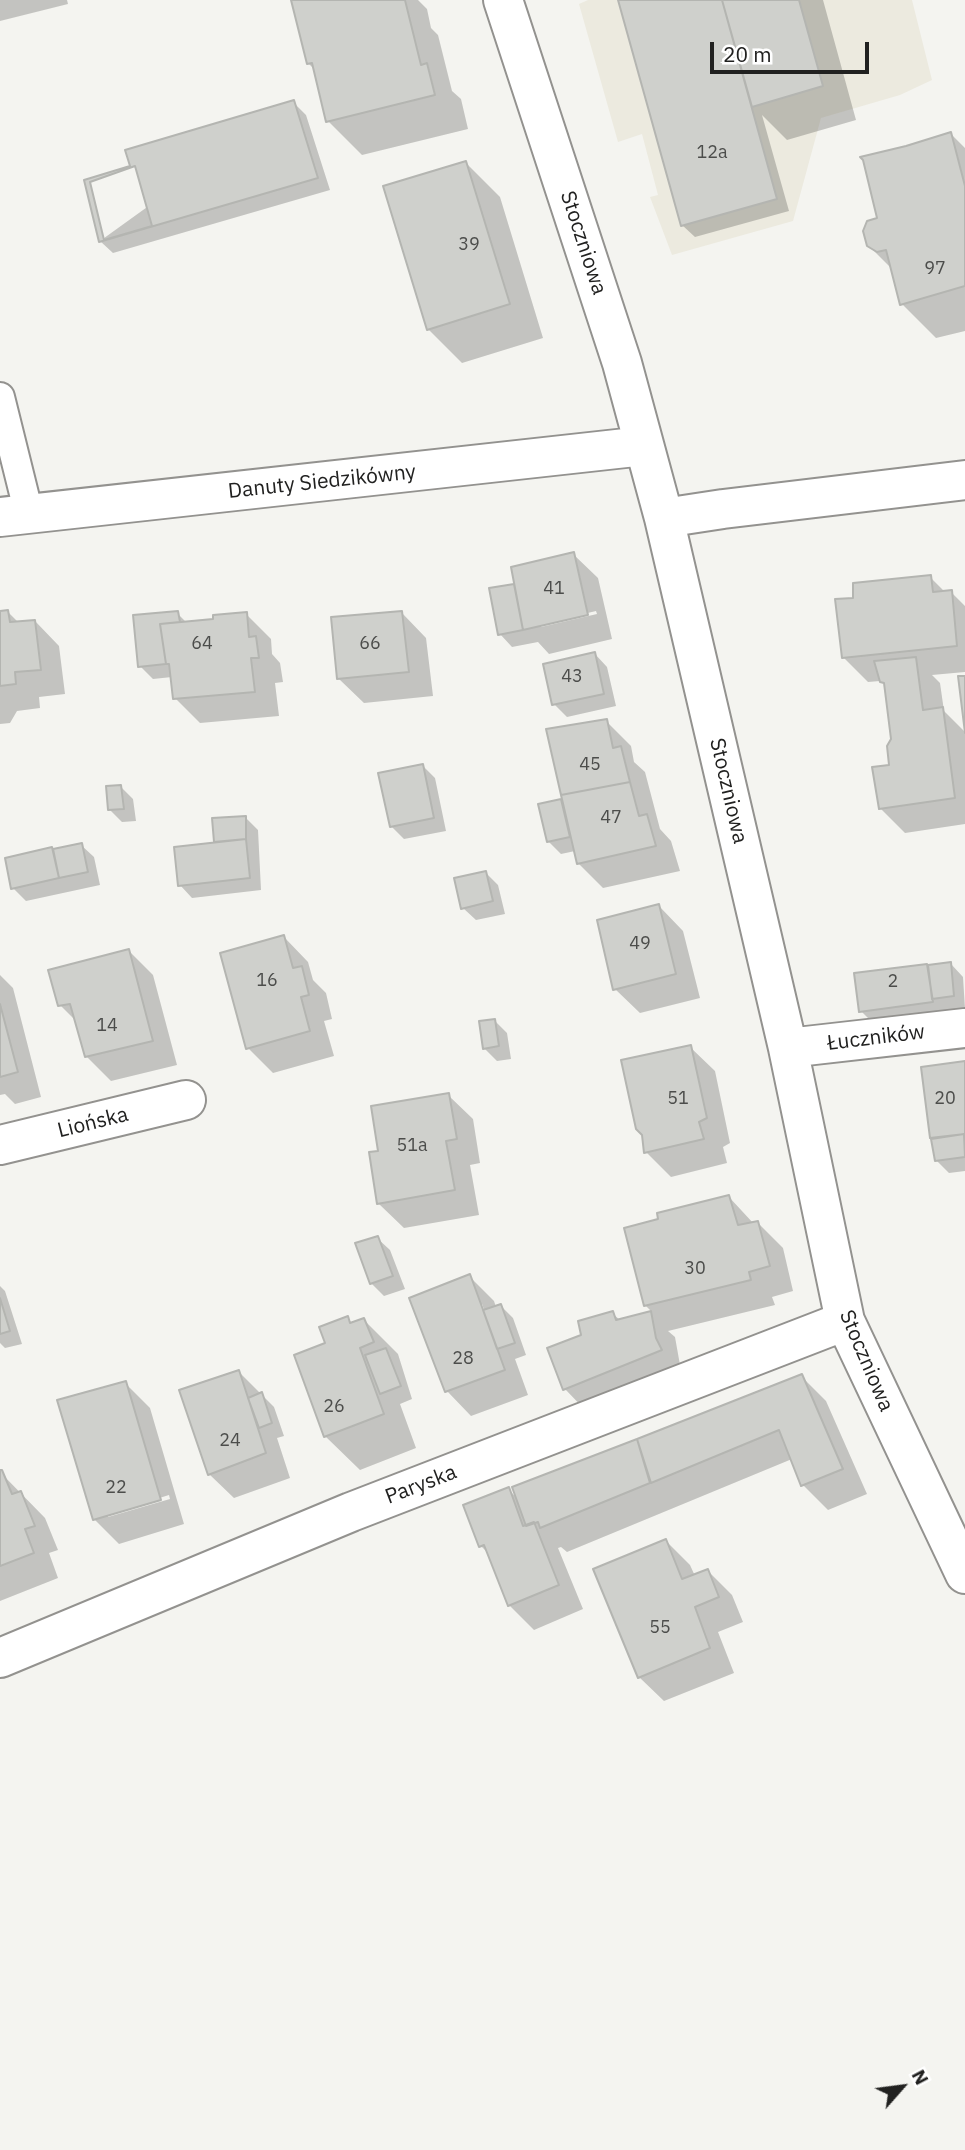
<!DOCTYPE html>
<html>
<head>
<meta charset="utf-8">
<style>
  body { margin:0 }
  #map { position:relative; width:965px; height:2150px; overflow:hidden; background:#f4f4f0; font-family:"IBM Plex Sans",sans-serif }
  canvas { display:block }
  .north { position:absolute; left:867px; top:2052px; width:70px; height:70px; -webkit-text-stroke:5px #fff; paint-order:stroke; rotate:62deg; font-size:19px; font-weight:700; line-height:28px; text-align:center; color:#212120 }
  .north::after { content:''; display:block; margin:auto; width:24px; height:32px; background:#212120; clip-path:polygon(50% 0,100% 100%,50% 72%,0 100%) }
  .scale { position:absolute; left:710px; top:42px; width:159px; height:32px; box-sizing:border-box; border:4px solid #212120; border-top:0; padding-left:9px; font-size:21px; line-height:24px; white-space:nowrap; color:#212120; -webkit-text-stroke:5px #fff; paint-order:stroke }
</style>
</head>
<body>
<div id="map">
<canvas width="965" height="2150"></canvas>
<div class="north">N</div>
<div class="scale">20 m</div>
</div>
<script>
const ctx = document.querySelector('canvas').getContext('2d');
ctx.lineJoin = 'round';
function fill(path, color) { ctx.fillStyle = color; ctx.fill(path, 'evenodd'); }
function stroke(path, color, width, dash) { ctx.strokeStyle = color; ctx.lineWidth = width; ctx.lineCap = dash ? 'butt' : 'round'; ctx.setLineDash(dash || []); ctx.stroke(path); }
function label(font, color, halo, rows, align = 'center') {
  ctx.font = font + ' "IBM Plex Sans",sans-serif'; ctx.lineWidth = 7; ctx.setLineDash([]); ctx.textBaseline = 'middle'; ctx.strokeStyle = halo; ctx.fillStyle = color; for (const [text, x, y, turn = 0] of rows) {
    ctx.save(); ctx.translate(x, y); ctx.rotate((+turn || 0) * Math.PI / 180); ctx.textAlign = isNaN(turn) ? turn : align; if (halo) ctx.strokeText(text, 0, 0); ctx.fillText(text, 0, 0); ctx.restore();
  }
}
const built = new Path2D(`
  M588,0H912L932,80L900,95L821,118L793,221L672,255L650,197L658,195L642,134L618,142L579,4Z`);
const shadow = new Path2D(`
  M0,0H67L68,4L0,21Z
  M293,0H418L427,9L431,28L438,35L452,91L461,99L468,129L362,155L328,121L316,71L308,63Z
  M619,0H823L856,120L787,140L762,115L789,211L695,237L682,225Z
  M293,102L306,115L330,190L113,253L100,241Z
  M951,134L965,148V331L936,338L902,304L893,270L868,245L879,219Z
  M466,163L500,197L543,338L462,363L428,329Z
  M573,554L598,578L612,639L549,654L538,642L512,647L500,634L513,586L517,590ZM596,611L597,614L541,627V624Z
  M930,577L945,592H951L965,606V672L932,675L940,683L944,711L965,732V824L905,833L880,808L891,766L893,740L886,686L880,681L868,682L843,657L855,599Z
  M8,612L19,623L35,621L59,646L65,694L39,697L40,708L17,711L10,723L0,724V613Z
  M177,613L187,623L246,614L271,639L272,654L280,663L283,682L275,683L279,716L200,723L175,698L172,677L153,679L140,666L135,617Z
  M402,613L426,638L433,696L364,703L339,679Z
  M595,654L607,667L616,706L567,717L554,704Z
  M606,721L631,746L634,762L645,772L660,829L671,841L680,871L603,888L578,863L575,851L561,854L548,841L561,801L565,806Z
  M423,766L435,778L446,831L404,839L391,826Z
  M121,787L133,799L136,821L122,822L109,809Z
  M245,817L258,830L261,890L192,898L180,885L215,844L214,820Z
  M81,845L94,857L100,885L26,901L13,888L51,849L54,851Z
  M486,873L498,885L505,914L476,920L463,908Z
  M659,906L683,931L700,998L640,1013L615,989Z
  M284,937L308,962L313,980L326,993L332,1019L324,1021L334,1056L273,1073L248,1048Z
  M129,951L153,975L177,1065L111,1081L86,1056L76,1021L60,1005Z
  M951,964L963,977L965,1009L874,1024L861,1011L856,975Z
  M0,975L13,988L41,1097L15,1104L5,1094L0,1095Z
  M494,1020L507,1033L511,1059L497,1061L484,1048Z
  M690,1047L715,1071L730,1143L723,1147L727,1163L671,1177L646,1152Z
  M965,1063V1171L949,1173L936,1160L923,1068Z
  M448,1095L473,1119L480,1163L470,1165L479,1215L404,1228L379,1204L380,1152Z
  M729,1197L754,1224L758,1223L783,1248L793,1291L772,1297L775,1305L668,1331L675,1337L680,1365L589,1414L565,1389L583,1336L612,1313L621,1321L652,1312L645,1305L660,1221Z
  M377,1238L390,1250L405,1289L384,1296L371,1283Z
  M469,1276L494,1301L496,1307L501,1306L513,1318L526,1355L515,1359L528,1395L471,1416L447,1391L411,1299ZM478,1304H482L485,1312H481Z
  M0,1286L5,1291L22,1344L5,1348L0,1343Z
  M347,1318L353,1324L364,1320L398,1354L412,1399L400,1404L416,1448L360,1470L325,1436L327,1344Z
  M239,1372L274,1407L284,1436L277,1438L290,1478L234,1498L209,1474Z
  M801,1376L826,1401L867,1494L828,1510L803,1485L792,1459L567,1552L561,1547L558,1548L583,1609L534,1630L509,1605L490,1555L481,1546L508,1489L518,1499L514,1488Z
  M125,1383L150,1408L184,1524L119,1544L94,1519ZM169,1495L170,1499L108,1517V1514Z
  M0,1472L45,1518L58,1550L49,1553L58,1578L0,1601Z
  M666,1541L690,1565L695,1576L708,1571L732,1595L743,1622L718,1632L734,1673L664,1701L639,1677Z`);
const building = new Path2D(`
  M291,0H405L421,65L427,63L435,95L326,122L312,63L307,64Z
  M618,0H722L777,199L681,226Z
  M722,0H799L823,86L752,107Z
  M294,100L318,178L99,242L84,180L130,166L125,150Z
  M951,132L965,186V286L900,305L886,250L877,252L867,246L863,231L867,221L877,218L863,160L860,157L906,146Z
  M466,161L510,304L427,330L383,186Z
  M135,166L152,226L104,240L90,182Z
  M574,552L588,615L523,630L511,567Z
  M931,575L933,592L952,590L957,646L842,658L835,599L853,598V583Z
  M514,584L523,630L498,635L489,588Z
  M8,610L10,622L35,620L41,670L15,672L16,684L0,686V611Z
  M178,611L180,622L160,624L166,664L138,667L133,615Z
  M402,611L409,672L337,679L331,617Z
  M247,612L249,637L256,636L259,658H251L255,692L173,699L169,664H166L160,624L213,619V615Z
  M595,652L604,694L552,705L543,664Z
  M916,657L923,710L943,707L955,798L879,809L872,767L889,765L887,746L891,739L884,683L880,682L874,661Z
  M958,676H965V733Z
  M607,719L613,748L621,746L630,782L561,795L546,729Z
  M423,764L434,818L390,827L378,773Z
  M630,782L639,816L647,814L656,846L577,864L561,795Z
  M121,785L124,809L108,810L106,786Z
  M561,799L570,837L547,842L538,804Z
  M246,816V839L214,842L212,818Z
  M246,839L250,878L178,886L174,847Z
  M82,843L88,872L59,878L53,849Z
  M52,847L59,878L11,889L5,858Z
  M486,871L493,901L461,909L454,878Z
  M659,904L676,974L613,990L597,920Z
  M284,935L293,968L302,966L309,995L301,997L310,1031L246,1049L220,953Z
  M129,949L153,1041L85,1057L70,1004L58,1006L48,970Z
  M951,962L954,996L932,999L928,965Z
  M927,964L933,1002L859,1012L854,973Z
  M0,1004L18,1072L0,1077Z
  M495,1019L499,1046L483,1049L479,1021Z
  M691,1045L707,1118L699,1122L704,1139L644,1153L642,1135L636,1129L621,1060Z
  M965,1061V1134L930,1138L921,1067Z
  M449,1093L457,1139L446,1141L455,1190L377,1204L369,1152L378,1151L371,1106Z
  M964,1134L965,1157L935,1161L931,1139Z
  M729,1195L738,1225L758,1221L770,1266L749,1272L751,1280L644,1306L624,1228L658,1219L657,1213Z
  M378,1236L393,1276L370,1284L355,1243Z
  M470,1274L505,1370L445,1392L409,1298Z
  M0,1298L10,1331L0,1334Z
  M501,1304L515,1343L497,1349L483,1310Z
  M613,1311L616,1320L651,1311L656,1338L662,1350L563,1390L547,1348L581,1335L578,1321Z
  M348,1316L350,1323L364,1318L374,1342L360,1348L384,1414L324,1437L294,1355L325,1343L319,1327Z
  M386,1348L401,1386L380,1394L365,1355Z
  M239,1370L266,1453L208,1475L179,1390Z
  M802,1374L843,1469L801,1486L779,1430L651,1483L637,1439Z
  M126,1381L161,1500L93,1520L57,1400Z
  M262,1392L272,1423L259,1428L248,1398Z
  M637,1439L650,1483L540,1528L538,1522L526,1526L512,1487Z
  M0,1470H2L12,1494L21,1491L35,1526L25,1529L34,1553L0,1566Z
  M509,1487L523,1526L534,1522L559,1585L508,1606L484,1545L479,1547L463,1505Z
  M666,1539L682,1579L708,1569L719,1597L695,1607L710,1648L638,1678L593,1569Z`);
const service = new Path2D(`
  M0,397L29,514`);
const minor = new Path2D(`
  M503,0L622,363L664,518L788,1048L845,1321L965,1574
  M0,517L644,446
  M664,518L723,509L965,480
  M788,1048L965,1028
  M0,1145L186,1100
  M0,1658L351,1512L845,1321`);
const numberNames = [
  ["12a",712,153],
  ["39",469,245],
  ["97",935,269],
  ["41",554,589],
  ["64",202,644],
  ["66",370,644],
  ["43",572,677],
  ["45",590,765],
  ["47",611,818],
  ["49",640,944],
  ["16",267,981],
  ["2",893,982],
  ["14",107,1026],
  ["51",678,1099],
  ["20",945,1099],
  ["51a",412,1146],
  ["30",695,1269],
  ["28",463,1359],
  ["26",334,1407],
  ["24",230,1441],
  ["22",116,1488],
  ["55",660,1628]
];
const streetNames = [
  ["Stoczniowa",583,243,72],
  ["Danuty Siedzikówny",322,482,-6],
  ["Stoczniowa",728,791,77],
  ["Łuczników",876,1038,-7],
  ["Liońska",93,1123,-14],
  ["Stoczniowa",866,1361,67],
  ["Paryska",421,1485,-21]
];
fill(built, '#eceadf');
fill(shadow, '#0003');
fill(building, '#cfd0cc');
stroke(building, '#b4b5b1', 2);
stroke(service, '#93928f', 32);
stroke(minor, '#93928f', 42);
stroke(service, '#fff', 28);
stroke(minor, '#fff', 38);
label('18px', '#4c4d4b', null, numberNames);
label('21px', '#212120', '#fff', streetNames);
</script>
</body>
</html>
